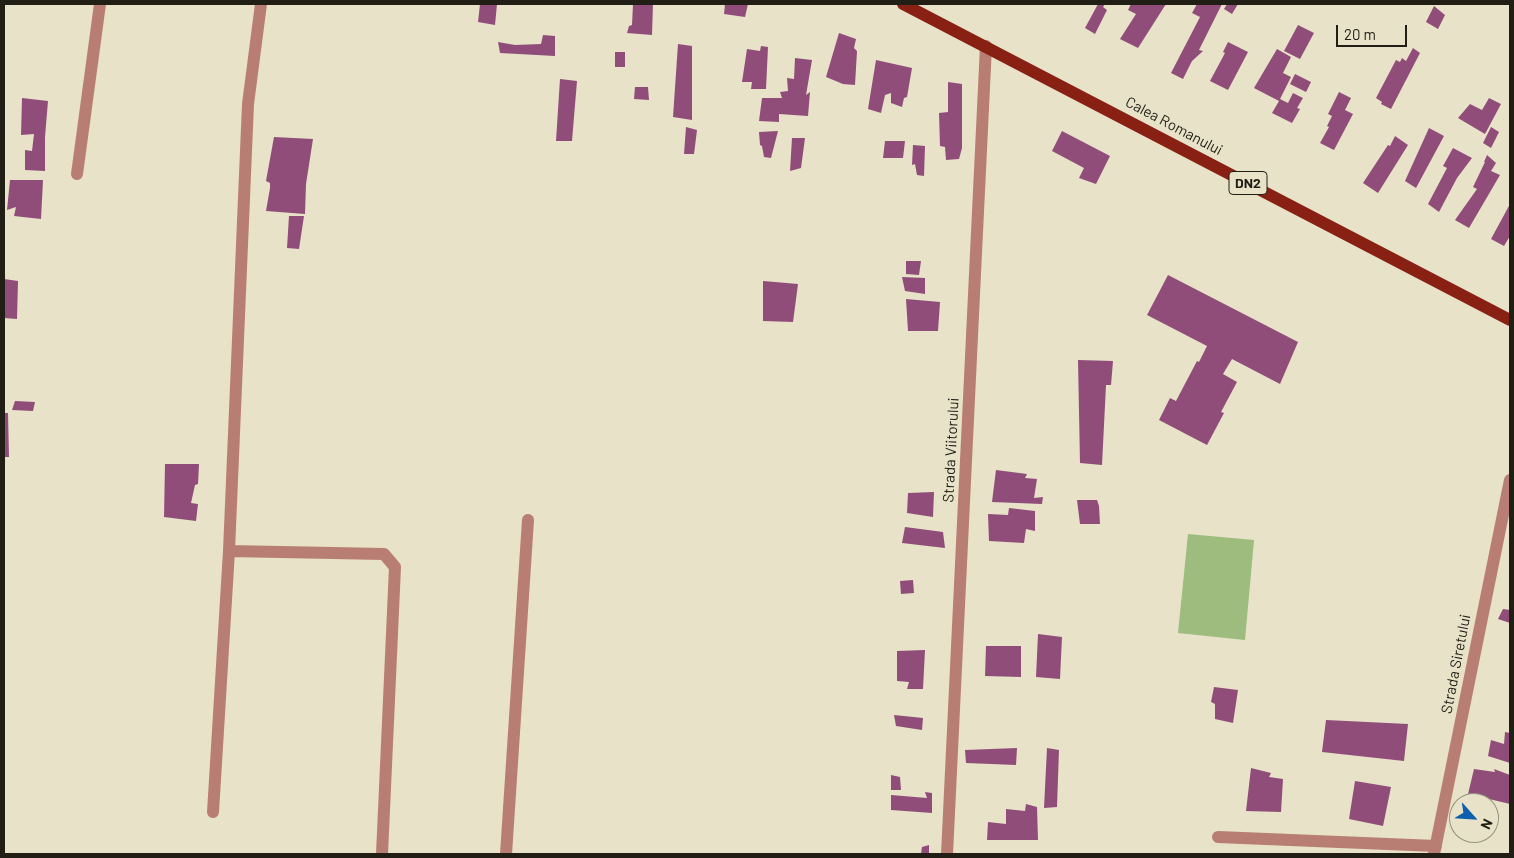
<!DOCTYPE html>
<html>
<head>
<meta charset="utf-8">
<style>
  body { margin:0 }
  #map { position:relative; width:1514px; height:858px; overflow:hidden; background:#e7e2c8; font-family:Barlow,sans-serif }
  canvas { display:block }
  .frame { position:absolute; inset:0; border:5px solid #201e15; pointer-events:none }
  .north { position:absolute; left:1449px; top:793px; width:50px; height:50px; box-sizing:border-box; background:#e7e2c8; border:1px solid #979480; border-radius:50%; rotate:116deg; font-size:14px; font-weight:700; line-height:20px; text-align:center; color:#201e15 }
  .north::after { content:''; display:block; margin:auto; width:18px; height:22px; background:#0e60ae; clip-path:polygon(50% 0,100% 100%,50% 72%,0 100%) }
  .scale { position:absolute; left:1336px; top:25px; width:71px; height:22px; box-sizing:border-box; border:2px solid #201e15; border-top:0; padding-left:6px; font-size:15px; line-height:18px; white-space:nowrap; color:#201e15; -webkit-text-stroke:4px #e7e2c8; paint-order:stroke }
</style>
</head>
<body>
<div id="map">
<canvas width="1514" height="858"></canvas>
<div class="frame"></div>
<div class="north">N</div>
<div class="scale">20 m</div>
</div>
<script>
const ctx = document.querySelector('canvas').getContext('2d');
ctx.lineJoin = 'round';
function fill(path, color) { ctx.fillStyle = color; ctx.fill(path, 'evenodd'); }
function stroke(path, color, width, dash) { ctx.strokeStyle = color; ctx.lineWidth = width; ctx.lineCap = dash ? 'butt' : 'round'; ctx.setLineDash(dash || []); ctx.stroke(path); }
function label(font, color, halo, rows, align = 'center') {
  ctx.font = font + ' Barlow,sans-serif'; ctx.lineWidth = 5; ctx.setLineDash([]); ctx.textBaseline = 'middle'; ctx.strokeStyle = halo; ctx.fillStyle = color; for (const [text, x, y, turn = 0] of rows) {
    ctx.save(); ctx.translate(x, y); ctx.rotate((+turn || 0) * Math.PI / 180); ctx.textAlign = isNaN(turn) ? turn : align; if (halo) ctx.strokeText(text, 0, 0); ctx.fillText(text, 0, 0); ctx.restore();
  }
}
const green = new Path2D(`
  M1188,534L1254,540L1245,640L1178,633Z`);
const building = new Path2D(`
  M480,4H497L495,25L478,22Z
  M633,4H653L652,35L627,33L629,26L632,25Z
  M725,4H748L745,17L724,14Z
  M1098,4H1105L1103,7L1107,10L1095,34L1085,28Z
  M1131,4H1166L1138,48L1120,39L1136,14L1128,10Z
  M1197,4H1222L1199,50L1203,51L1192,61L1183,79L1171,73L1200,17L1192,13Z
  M1227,4H1238L1232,14L1224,9Z
  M1434,6L1445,15L1438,29L1426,22Z
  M1298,25L1314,33L1300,59L1284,51Z
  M839,33L856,39L854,48L857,51L855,85L843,84L826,77Z
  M543,35L555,36V56L500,53L498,42L515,45L541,44Z
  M1228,42L1248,52L1228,90L1210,81L1225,53L1223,52Z
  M678,44L692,46V120L673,117Z
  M761,46L768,47L766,89H751L752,82H742L747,49L760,51Z
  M1413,48L1420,53L1391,109L1381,104L1382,102L1376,98L1396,60L1400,62L1402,58L1406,61Z
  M1277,49L1291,57L1283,73L1291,77L1280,99L1288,103L1293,93L1303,98L1297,108L1300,109L1292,123L1272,113L1279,101L1254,88Z
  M615,52H625V67H615Z
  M795,58L812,60L806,95L810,92L808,116L779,114V122L759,121L762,98H782L780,92L788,91L787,78L794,79Z
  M876,60L912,68L907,97L904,98L902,107L891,103V93L885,95L881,113L868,109Z
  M1295,74L1311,82L1306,92L1290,84Z
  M560,79L577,81L572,141H556Z
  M948,82L962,84V148L959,159L946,160L945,147L940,146L939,113L948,112Z
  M635,87H648L649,100L634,99Z
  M1339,92L1351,98L1345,110L1353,114L1334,150L1320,143L1329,127L1327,126L1332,116L1328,114Z
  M22,98L48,101L45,137V171L25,170V150L32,151L34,134L21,135Z
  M1489,98L1501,104L1485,134L1458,118L1470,104L1482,110Z
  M686,127L697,130L694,154H684Z
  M1491,127L1499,132L1491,148L1483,143Z
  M1429,128L1444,136L1416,188L1405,181Z
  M778,131L771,158L764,157L762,146L760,145L759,132Z
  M1062,131L1110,156L1096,184L1079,178L1084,168L1052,151Z
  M1395,136L1408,145L1378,193L1363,183L1388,145L1390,146Z
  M274,137L313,139L306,184L305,214L266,211L270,188V183L266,181Z
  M792,138H805L801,168L790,171Z
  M885,141H905L903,158H883Z
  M913,145L925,146L924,176L917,175L915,164L912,165Z
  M1453,148L1472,158L1457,178L1439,212L1428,204L1447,168L1443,166Z
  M1487,155L1496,163L1491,171L1500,175L1469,228L1455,220L1477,189L1473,187L1485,162H1484Z
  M10,180H43L41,219L14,216L16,207L7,210Z
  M1510,204V236L1504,246L1491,239Z
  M289,216H304L299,249L287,248Z
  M906,261H921L919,275L906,274Z
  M1168,275L1298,342L1280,384L1232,359L1223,374L1237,382L1221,412L1224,413L1207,445L1159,420L1170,398L1176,401L1197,361L1199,362L1207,346L1147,315Z
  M902,277L925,278V294L905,291Z
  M4,279L18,281L17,319L4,318Z
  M763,281L798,284L793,322L763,321Z
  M906,299L940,302L938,331H908Z
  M1078,360L1113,361L1111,385H1106L1102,465L1080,463Z
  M15,401L35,402L33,411L12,410Z
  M4,413H8L9,457H4Z
  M165,464H199L198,484L195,485L191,503L198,504L196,521L164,517Z
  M996,470L1027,474L1025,478L1037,479L1034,498L1043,497L1042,504L992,502Z
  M934,492L933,517L907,513L908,493Z
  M1077,500H1097L1099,506L1100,524H1080Z
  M1009,508L1035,511V531L1026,529L1024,543L989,541L988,514L1008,515Z
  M905,527L943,532L945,548L902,543Z
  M913,580L914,593L901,594L900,581Z
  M1503,609L1510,610V623L1498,619Z
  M1038,634L1062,637L1060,679L1036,677Z
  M986,646H1021V677L985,676Z
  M925,650L923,689H907L909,682L897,681V651Z
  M1214,687L1238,690L1233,723L1215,719V704L1211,702Z
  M894,715L923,718L922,730L896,726Z
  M1326,720L1408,724L1404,761L1322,752Z
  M1505,732L1510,733V763L1488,756L1491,740L1504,744Z
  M1017,748L1016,765L966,763L965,750Z
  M1047,748L1059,750L1057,807L1044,808Z
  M1251,768L1271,773L1269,777L1283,779L1281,812L1246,811Z
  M1474,769L1495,772L1494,769L1510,775L1509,785H1510V804L1468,794Z
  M891,775L900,777L901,790H891Z
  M1355,781L1391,787L1383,826L1349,819Z
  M925,792L932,793V813L891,810V795L927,798Z
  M1026,804L1037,807L1038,840H987L988,822L1006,824V809L1025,811Z
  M929,845V854H921L922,847Z`);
const street = new Path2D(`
  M77,174L100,4
  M229,551L384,554L395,567L382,854
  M213,812L229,551L248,104L261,4
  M1218,837L1436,846
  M506,854L528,520
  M947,854L986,46
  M1434,854L1510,480`);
const primary = new Path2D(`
  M903,4L1510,320`);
const shields = [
  [1248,183,38]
];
const shieldNames = [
  ["DN2",1248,183]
];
const streetNames = [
  ["Calea Romanului",1174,126,28],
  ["Strada Viitorului",951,450,-87],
  ["Strada Siretului",1456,664,-79]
];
fill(green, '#9dbc7e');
fill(building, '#904d7a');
stroke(street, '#b87e73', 12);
stroke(primary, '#892014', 12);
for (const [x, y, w] of shields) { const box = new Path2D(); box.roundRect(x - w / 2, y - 11.5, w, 23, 4); ctx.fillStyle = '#e7e2c8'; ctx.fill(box); stroke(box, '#201e15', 1); }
label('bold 14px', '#201e15', null, shieldNames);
label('15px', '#201e15', '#e7e2c8', streetNames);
</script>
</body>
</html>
